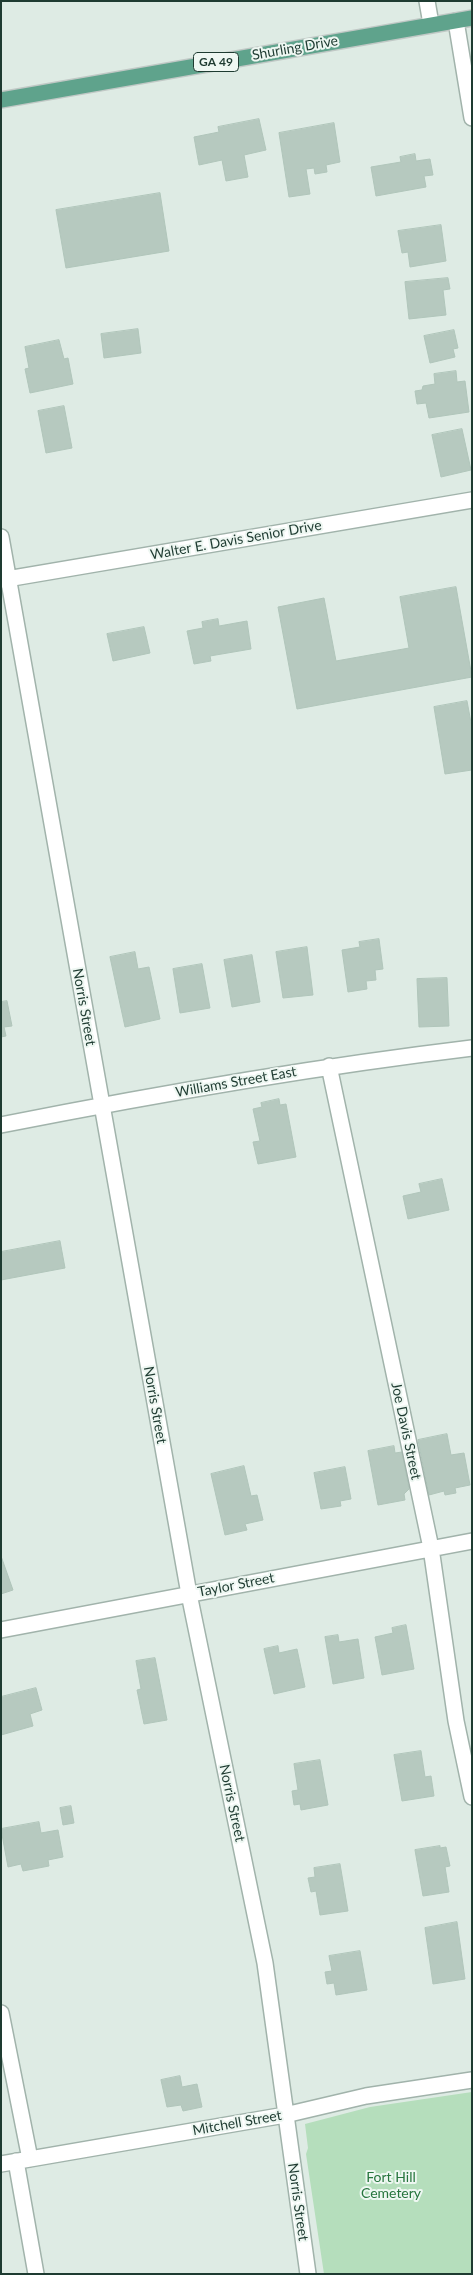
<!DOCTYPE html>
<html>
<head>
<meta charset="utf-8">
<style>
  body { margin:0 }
  #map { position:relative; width:473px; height:2275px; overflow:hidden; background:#deebe4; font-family:Lato,sans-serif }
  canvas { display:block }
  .frame { position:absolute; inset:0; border:2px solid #1e3b31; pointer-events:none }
</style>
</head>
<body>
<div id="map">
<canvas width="473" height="2275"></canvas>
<div class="frame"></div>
</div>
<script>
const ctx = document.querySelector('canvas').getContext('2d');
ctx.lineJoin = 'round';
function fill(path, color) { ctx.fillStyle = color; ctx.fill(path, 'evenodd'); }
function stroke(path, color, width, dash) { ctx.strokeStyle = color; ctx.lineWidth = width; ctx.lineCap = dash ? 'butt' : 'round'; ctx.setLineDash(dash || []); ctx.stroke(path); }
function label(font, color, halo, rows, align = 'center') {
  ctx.font = font + ' Lato,sans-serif'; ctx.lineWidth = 4; ctx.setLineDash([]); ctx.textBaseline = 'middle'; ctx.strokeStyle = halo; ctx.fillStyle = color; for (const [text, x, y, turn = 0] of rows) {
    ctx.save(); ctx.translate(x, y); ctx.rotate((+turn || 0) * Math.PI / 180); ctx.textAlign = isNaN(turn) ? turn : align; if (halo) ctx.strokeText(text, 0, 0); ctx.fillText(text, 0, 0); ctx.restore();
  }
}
const green = new Path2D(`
  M472,2092V2274H324L306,2154L308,2148L305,2124L370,2107Z`);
const building = new Path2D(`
  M259,119L266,150L244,155L248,177L226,181L222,160L199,165L194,137L219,132L218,127Z
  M334,123L340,162L326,165L327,172L315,174L314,168L306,169L310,194L289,197L279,133Z
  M415,154L416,161L430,159L433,175L424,176L426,187L376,196L371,167L401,162L400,157Z
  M160,193L169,251L66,268L56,210Z
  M441,225L446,261L410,267L408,252L402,253L398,231Z
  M448,278L450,289L443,290L446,315L409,319L405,282Z
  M138,329L141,353L104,358L101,334Z
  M454,330L458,348L453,349L455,357L430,363L424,336Z
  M59,340L64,359L68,358L73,384L30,393L25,369L29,368L25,347Z
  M456,371L457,382L465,381L469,412L429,418L426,403L417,404L415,391L422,390L423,386L435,384L434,374Z
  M64,406L72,448L46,453L38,411Z
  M462,429L471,470L441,477L432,435Z
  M456,587L472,677L297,709L278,607L324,598L336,661L409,648L400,597Z
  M218,619L219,626L247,621L251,649L210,656L211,661L194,664L187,631L203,628L202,622Z
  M144,627L150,653L113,661L107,634Z
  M467,701L472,728V770L445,774L434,707Z
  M379,939L383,969L375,970L376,980L366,981L367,989L348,992L342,950L360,947L359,942Z
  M307,947L313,995L283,998L276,952Z
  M135,952L138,969L149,967L160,1019L125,1027L110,957Z
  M252,955L260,1002L232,1007L224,960Z
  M202,964L210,1008L180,1013L173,969Z
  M447,978L449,1026L419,1027L417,979Z
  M7,1001L12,1026L4,1027L6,1036L1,1037V1002Z
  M279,1099L280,1105L286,1104L296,1157L258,1164L253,1142L260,1141L253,1109L262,1107L261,1103Z
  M442,1179L449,1210L408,1219L403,1196L421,1192L419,1184Z
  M60,1241L65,1268L1,1280V1252Z
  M447,1434L451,1455L464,1453L470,1485L455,1488L456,1493L445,1495L444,1491L429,1495L418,1440Z
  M394,1446L395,1453L402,1452L409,1489L404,1494L405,1500L378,1505L368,1451Z
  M244,1466L251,1496L257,1495L263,1520L245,1524L247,1530L225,1535L211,1474Z
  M345,1467L351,1499L340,1501L341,1506L321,1509L314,1473Z
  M1,1556L13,1590L1,1594Z
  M406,1625L414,1669L382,1675L375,1637L393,1633L392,1628Z
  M338,1635L339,1642L358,1639L364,1678L333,1684L325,1637Z
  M278,1646L279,1653L297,1649L305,1687L274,1694L264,1649Z
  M155,1658L167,1720L144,1724L137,1690L141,1689L136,1661Z
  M36,1688L42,1710L30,1714L33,1726L1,1735V1697Z
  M421,1751L425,1777L431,1776L434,1796L402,1801L394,1755Z
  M320,1760L328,1805L301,1810L300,1804L294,1805L292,1791L298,1790L294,1764Z
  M71,1806L74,1823L63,1825L60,1808Z
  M39,1822L41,1833L58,1830L63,1857L48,1860L49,1866L23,1871L21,1864L8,1867L1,1829Z
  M440,1846V1848L446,1847L450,1866L445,1867L449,1892L423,1896L415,1850Z
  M340,1864L348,1911L320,1915L316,1891L311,1892L308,1878L315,1877L314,1868Z
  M457,1922L465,1979L433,1984L425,1928Z
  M360,1951L367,1990L336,1995L334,1983L327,1984L325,1972L332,1971L329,1956Z
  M180,2076L182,2087L197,2084L202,2107L183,2111L181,2105L167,2107L161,2080Z`);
const minor = new Path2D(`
  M427,1L431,24
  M456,21L472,118
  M1,537L189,1594L265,1963L308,2274
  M1,580L472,500
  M329,1066L431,1548L456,1721L472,1797
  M1,1125C157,1094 314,1067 472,1048
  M1,1630L472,1541
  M1,2013L30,2159
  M16,2161L36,2274
  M1,2164L285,2115L366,2096L472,2080`);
const major = new Path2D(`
  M1,100L472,18`);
const shields = [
  [216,62,45]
];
const shieldNames = [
  ["GA 49",216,62]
];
const streetNames = [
  ["Shurling Drive",295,48,-10],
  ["Walter E. Davis Senior Drive",236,540,-10],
  ["Norris Street",84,1007,80],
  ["Williams Street East",236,1082,-10],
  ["Norris Street",155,1405,80],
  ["Joe Davis Street",406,1431,78],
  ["Taylor Street",236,1585,-11],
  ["Norris Street",232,1803,78],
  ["Mitchell Street",237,2123,-10],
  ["Norris Street",298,2202,82]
];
const parkNames = [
  ["Fort Hill",391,2177],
  ["Cemetery",391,2193]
];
fill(green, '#b5debc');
fill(building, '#b6c9bf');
stroke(building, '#b0c5ba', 1);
stroke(minor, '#a1b3ab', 18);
stroke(major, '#c0c8c5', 18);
stroke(minor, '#fff', 15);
stroke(major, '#5fa38c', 15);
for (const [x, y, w] of shields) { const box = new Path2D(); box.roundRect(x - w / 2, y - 9.5, w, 19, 4); ctx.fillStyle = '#eef7f2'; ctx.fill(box); stroke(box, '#1e3b31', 1); }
label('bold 12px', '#1e3b31', null, shieldNames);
label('14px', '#1e3b31', '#eef7f2', streetNames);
label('14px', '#26753d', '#eef7f2', parkNames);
</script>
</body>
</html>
